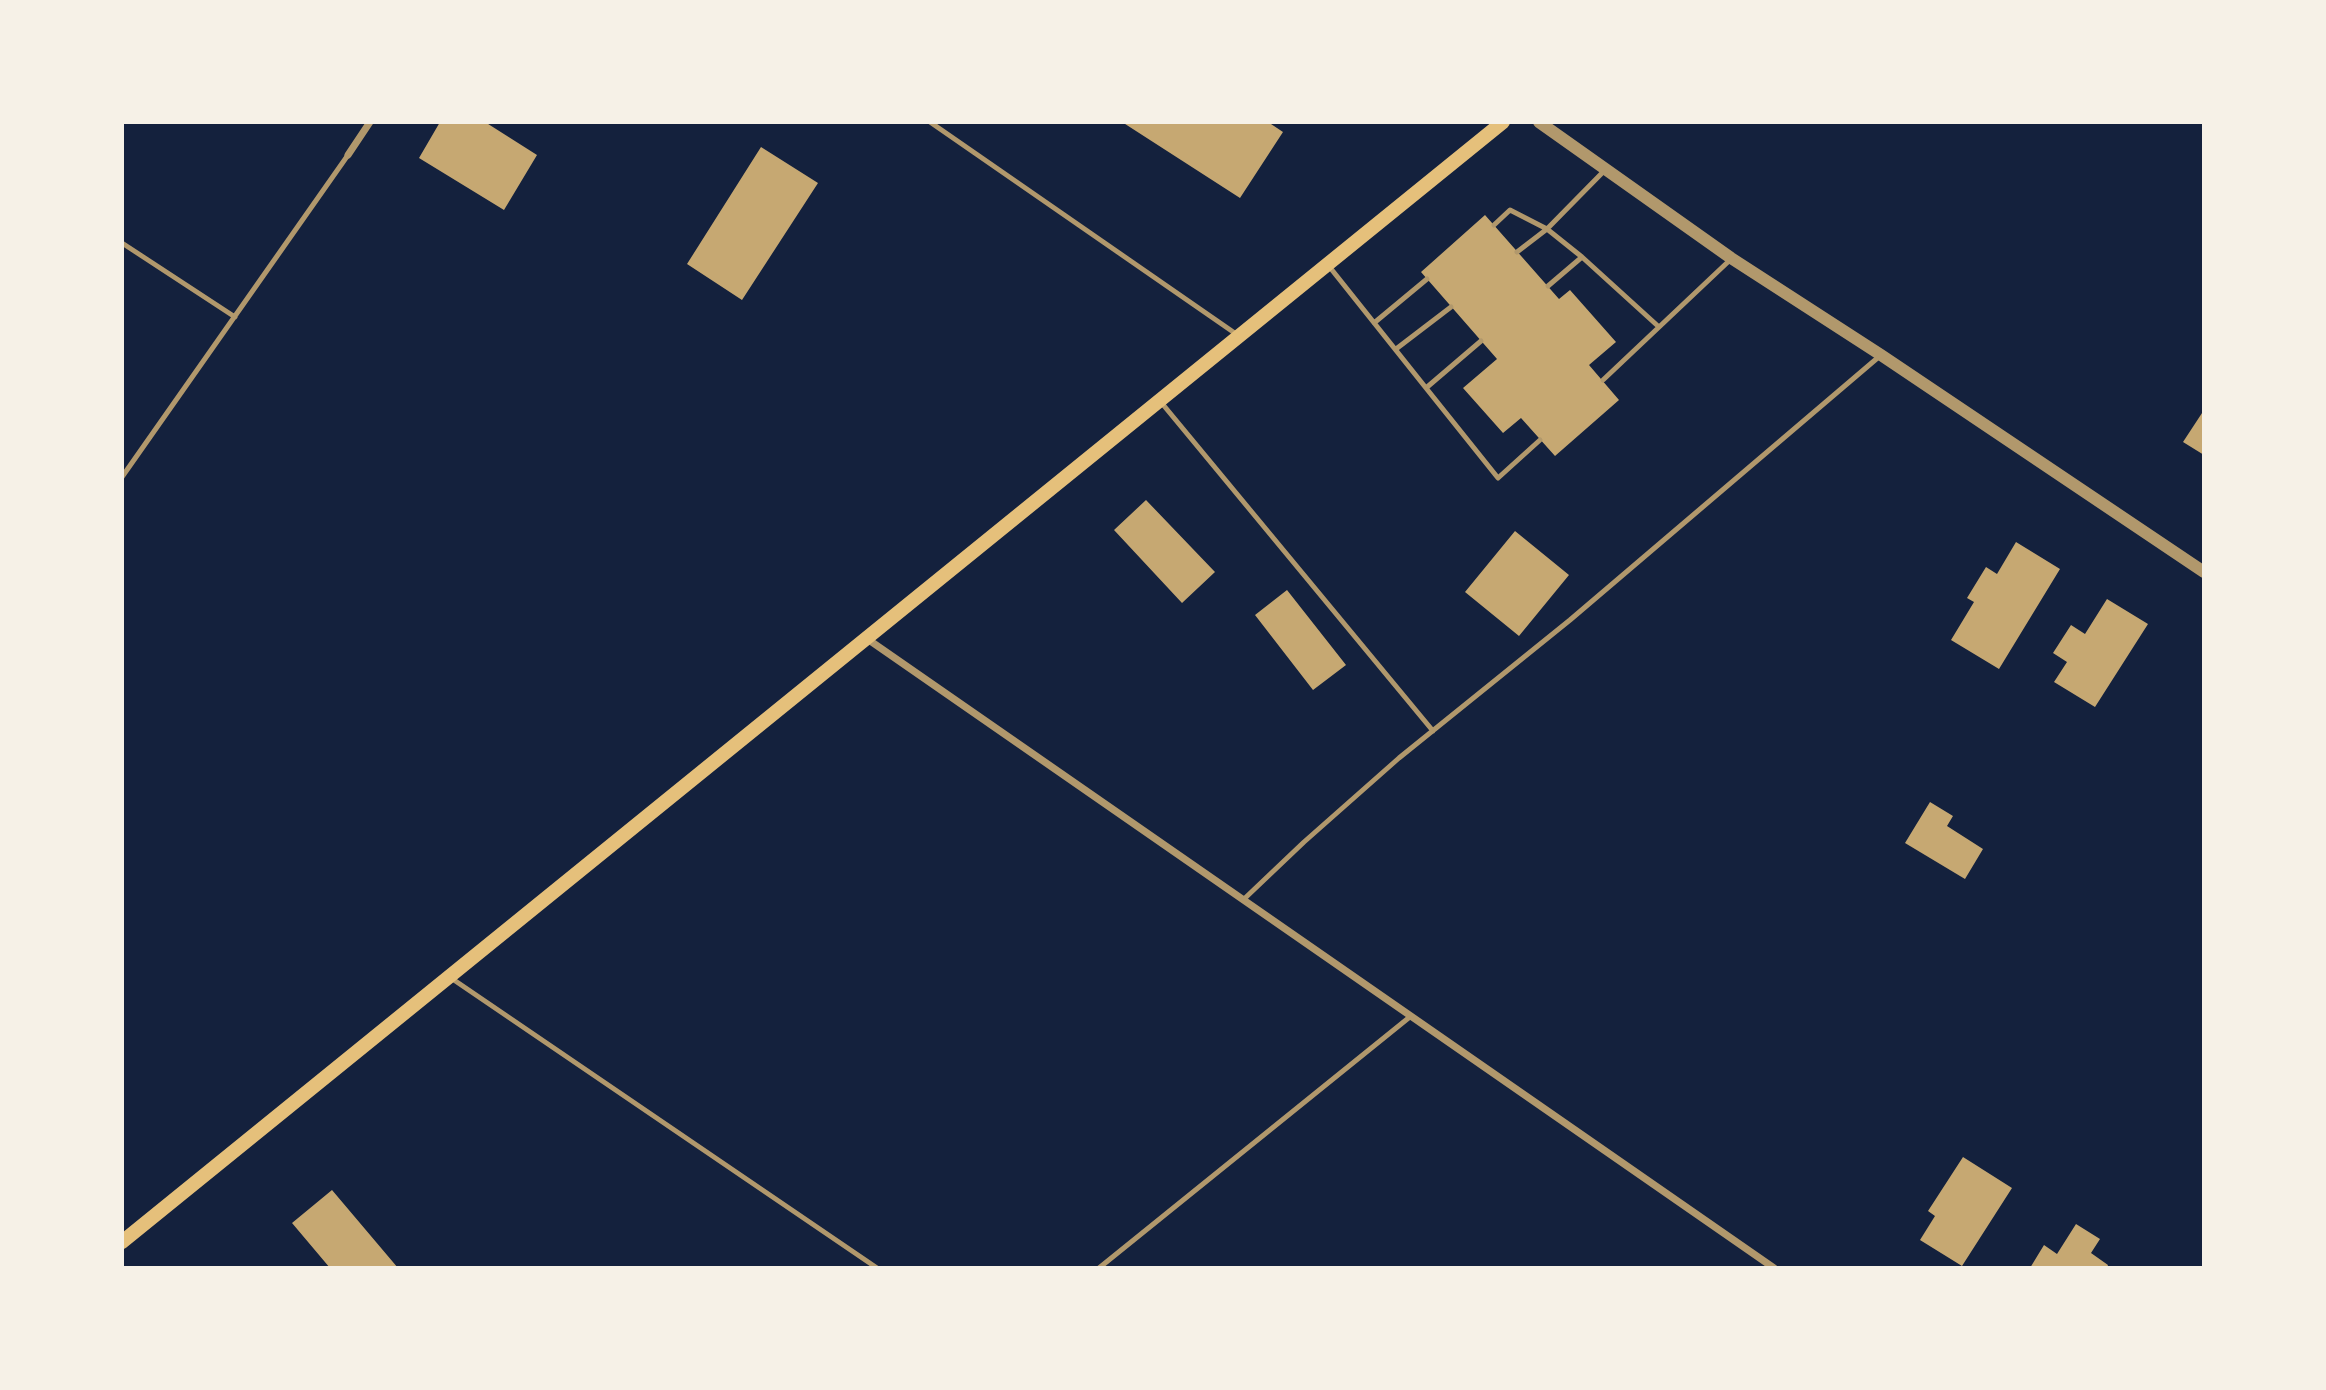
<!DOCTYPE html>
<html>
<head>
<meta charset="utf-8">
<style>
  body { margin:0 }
  #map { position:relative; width:2326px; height:1390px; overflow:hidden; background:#14213d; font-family:"Roboto Condensed",sans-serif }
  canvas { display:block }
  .frame { position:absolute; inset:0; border:124px solid #f6f1e7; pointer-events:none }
</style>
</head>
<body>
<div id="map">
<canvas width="2326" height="1390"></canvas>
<div class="frame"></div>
</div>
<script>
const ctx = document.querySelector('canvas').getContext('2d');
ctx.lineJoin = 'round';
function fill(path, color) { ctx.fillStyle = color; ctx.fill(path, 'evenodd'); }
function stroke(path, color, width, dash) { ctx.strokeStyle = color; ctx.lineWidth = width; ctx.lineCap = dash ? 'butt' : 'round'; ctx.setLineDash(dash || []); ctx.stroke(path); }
const building = new Path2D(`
  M440,122H485L537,155L504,210L419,158Z
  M1122,122H1268L1283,132L1240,198Z
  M761,147L818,183L742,300L687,264Z
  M1485,215L1559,299L1570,290L1616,342L1589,365L1619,400L1555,456L1521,418L1503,433L1463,388L1497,359L1421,272Z
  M2204,410V455L2183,442Z
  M1146,500L1215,572L1182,603L1114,530Z
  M1515,531L1569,575L1519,636L1465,592Z
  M2016,542L2060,569L1999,669L1951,640L1974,602L1967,598L1986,567L1997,574Z
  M1287,590L1346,665L1313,690L1255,615Z
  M2107,599L2148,624L2095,707L2054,682L2067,662L2053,653L2071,625L2085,634Z
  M1930,802L1953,816L1947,826L1983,849L1965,879L1905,843Z
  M1963,1157L2012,1188L1962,1266L1920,1240L1935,1216L1928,1211Z
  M332,1190L398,1268H330L292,1223Z
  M2076,1224L2100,1239L2091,1253L2108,1265L2107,1268H2030L2044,1245L2057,1254Z`);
const service = new Path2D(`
  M930,122L1239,336
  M1494,225L1510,210L1547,229L1582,257
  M122,243L235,317
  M1517,252L1547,229L1605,170
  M1328,265L1426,388L1481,341
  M1548,286L1582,257L1659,327
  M1374,323L1427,279
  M1396,349L1451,307
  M1603,380L1730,260
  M1426,388L1498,478L1540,440
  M1160,401L1433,731
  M122,477L348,155
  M1243,900L1304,842L1399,758L1570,620L1881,355
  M451,978L877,1268
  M1099,1268L1411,1016`);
const minor = new Path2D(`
  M348,155L370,122
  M866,638L1774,1268`);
const tertiary = new Path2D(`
  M1539,122L1731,258L1881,355L2204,572`);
const secondary = new Path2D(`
  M122,1242L1503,122`);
fill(building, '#c6a872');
stroke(service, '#b1986c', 5);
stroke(minor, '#b1986c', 7);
stroke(tertiary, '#b1986c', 12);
stroke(secondary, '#e5c07b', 14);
</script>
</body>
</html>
